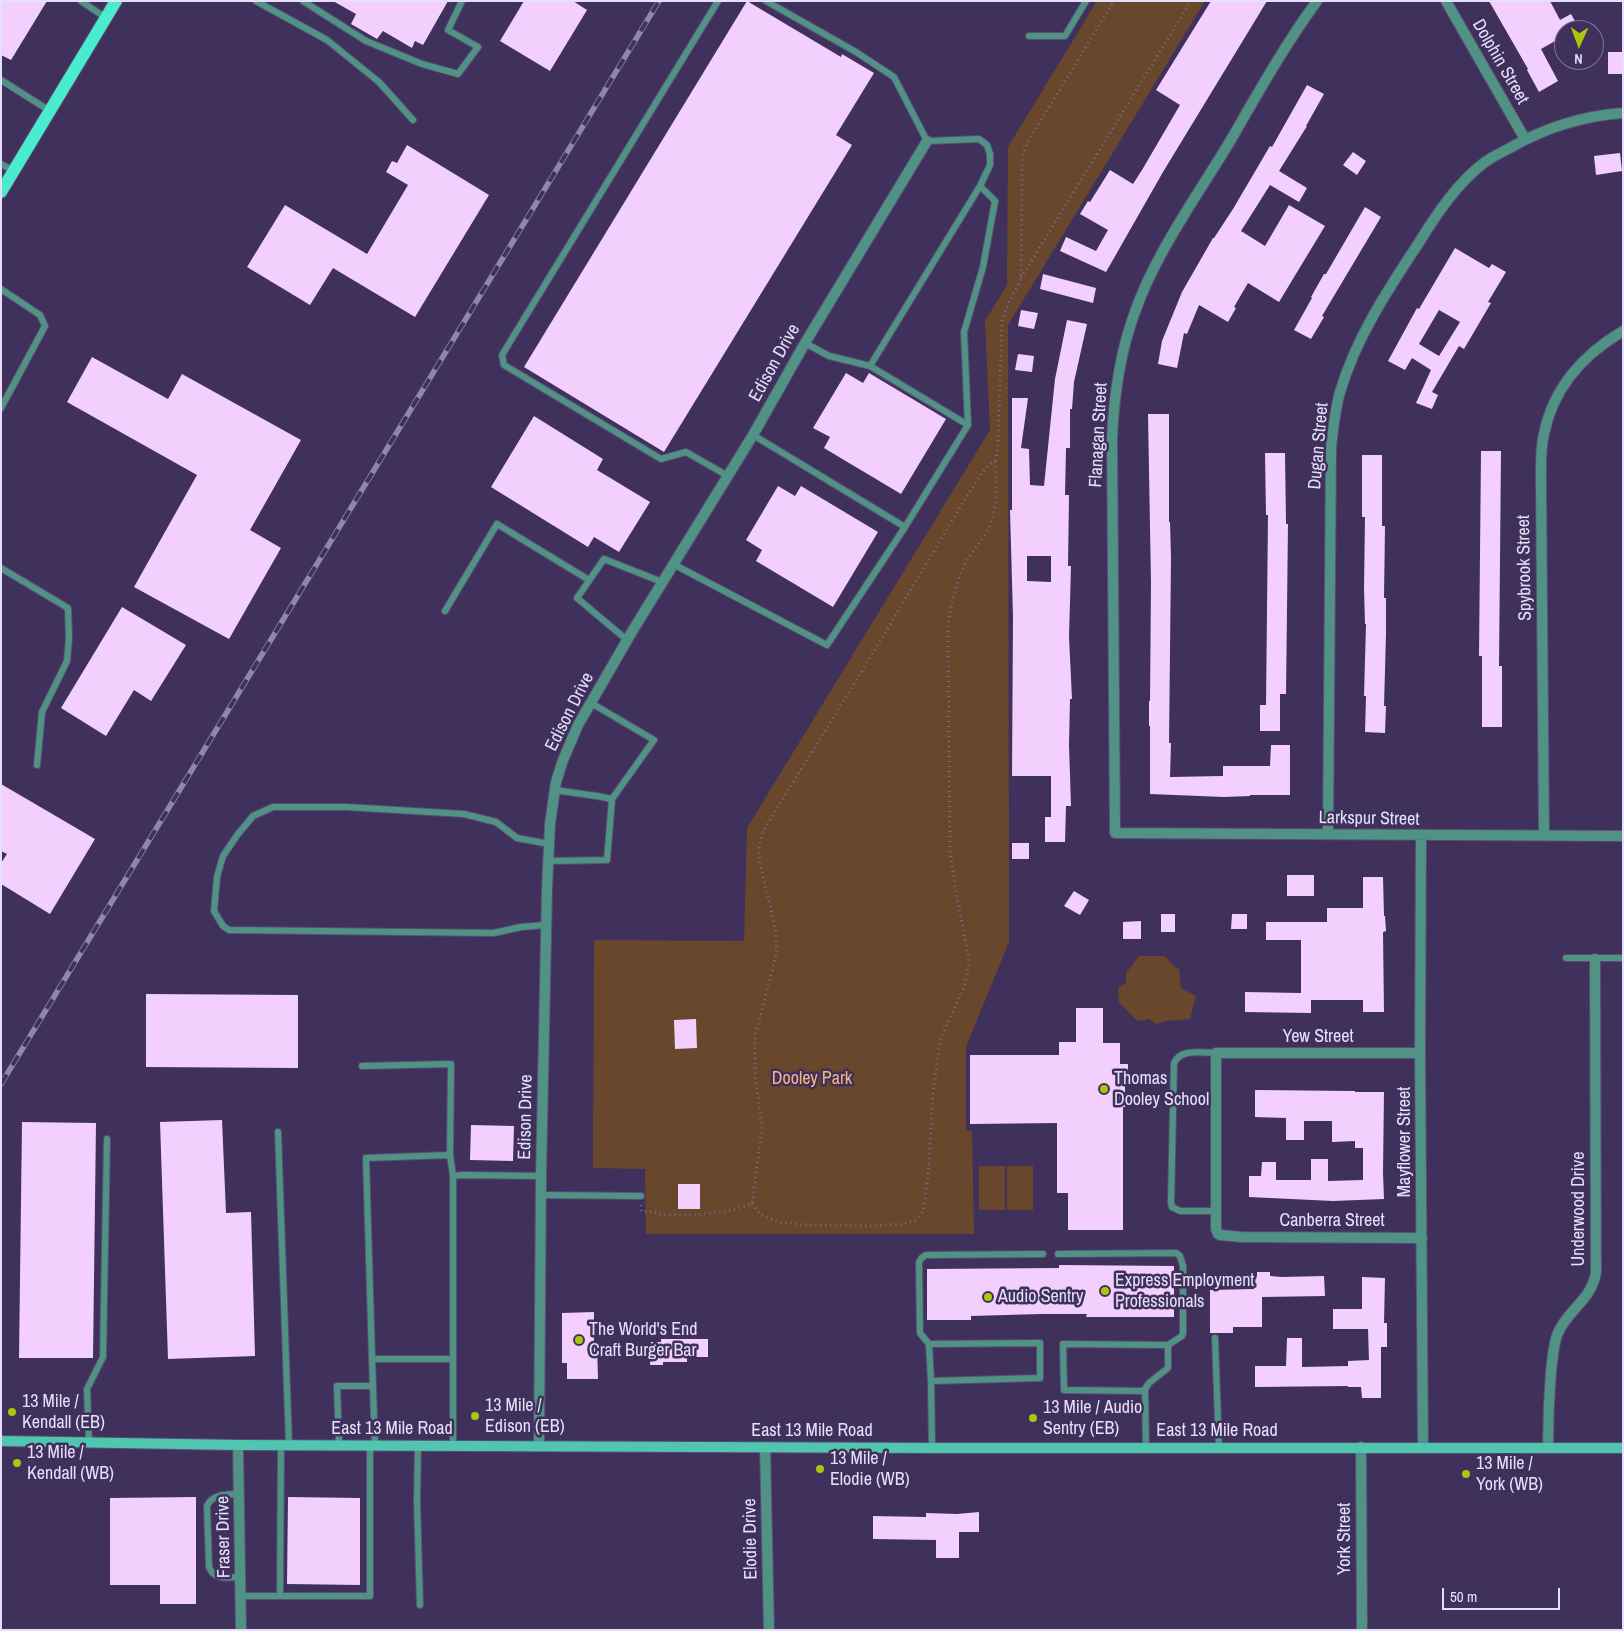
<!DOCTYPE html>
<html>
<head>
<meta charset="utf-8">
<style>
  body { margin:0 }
  #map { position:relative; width:1624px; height:1631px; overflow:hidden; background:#3f315b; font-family:"Archivo Narrow",sans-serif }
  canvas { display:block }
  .frame { position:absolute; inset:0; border:2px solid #e6dffa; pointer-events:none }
  .north { position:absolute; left:1554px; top:20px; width:50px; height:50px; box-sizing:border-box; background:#3f315b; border:1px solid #82779b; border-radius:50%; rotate:182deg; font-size:14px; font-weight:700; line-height:20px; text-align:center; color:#e6dffa }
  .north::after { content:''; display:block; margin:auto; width:18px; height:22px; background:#adc60d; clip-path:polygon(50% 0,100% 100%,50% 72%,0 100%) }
  .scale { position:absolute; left:1442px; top:1588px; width:118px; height:22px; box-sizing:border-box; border:2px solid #e6dffa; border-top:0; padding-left:6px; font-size:15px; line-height:18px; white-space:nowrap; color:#e6dffa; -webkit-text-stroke:4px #3f315b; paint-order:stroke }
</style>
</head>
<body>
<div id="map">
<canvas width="1624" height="1631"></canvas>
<div class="frame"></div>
<div class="north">N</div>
<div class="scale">50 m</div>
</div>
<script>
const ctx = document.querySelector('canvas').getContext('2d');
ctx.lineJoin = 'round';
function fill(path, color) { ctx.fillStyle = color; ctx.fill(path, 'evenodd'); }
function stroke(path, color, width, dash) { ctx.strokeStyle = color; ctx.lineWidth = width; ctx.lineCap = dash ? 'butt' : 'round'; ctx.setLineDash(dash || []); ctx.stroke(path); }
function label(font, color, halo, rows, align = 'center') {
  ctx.font = font + ' "Archivo Narrow",sans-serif'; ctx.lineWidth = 5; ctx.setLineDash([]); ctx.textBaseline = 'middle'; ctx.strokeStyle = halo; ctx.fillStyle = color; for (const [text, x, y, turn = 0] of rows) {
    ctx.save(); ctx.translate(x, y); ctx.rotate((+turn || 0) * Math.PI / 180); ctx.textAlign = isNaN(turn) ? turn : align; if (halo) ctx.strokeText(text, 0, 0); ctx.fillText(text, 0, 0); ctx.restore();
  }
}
const green = new Path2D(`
  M1097,1H1205L1008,325L1009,942L966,1047V1131H972L974,1234H646L645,1169L593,1168L594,940L744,941L747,828L990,430L985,321L1007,285L1008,147Z
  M1139,956H1165L1174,966L1179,969L1181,988L1196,996L1190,1019L1166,1021L1156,1024L1149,1019L1137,1021L1119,1002L1118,988L1126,983V973Z
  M979,1166H1005V1210H979Z
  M1007,1166H1033V1210H1007Z`);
const building = new Path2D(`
  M1,1H47L11,60L1,55Z
  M333,1H448L423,45L415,41L412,48L383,31L377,39L351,24L356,14Z
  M524,1H573L587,10L550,71L500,41Z
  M747,1L841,57L842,54L874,73L836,135L852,145L664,452L524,367Z
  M1211,1H1267L1163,172L1106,272L1060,251L1066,237L1096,251L1108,230L1080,214L1088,201L1090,202L1110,170L1133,184L1142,170L1180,105L1156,90Z
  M1489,1H1550L1560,20L1571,14L1580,30H1564V36L1541,49L1558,81L1539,92L1527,70L1528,69Z
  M1608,52H1623V74H1608Z
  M1307,85L1324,94L1306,126H1307L1279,171L1307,188L1299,202L1270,185L1241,231L1265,246L1289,205L1325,226L1279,302L1248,283L1234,307L1236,308L1228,322L1199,305L1187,334L1184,333L1177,368L1158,364L1162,341L1182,292L1213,238H1214L1233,209L1270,146L1272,147Z
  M407,145L489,195L415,317L333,268L310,305L247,267L285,205L367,254L408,185L386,172L392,161L397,163Z
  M1353,152L1366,161L1357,175L1343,165Z
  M1620,153L1622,171L1596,175L1594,156Z
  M1365,207L1381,217L1322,316L1324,317L1311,339L1294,330L1312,298L1311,297L1324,274H1326Z
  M1455,248L1489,268L1492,264L1506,272L1488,302L1491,303L1464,349L1459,346L1432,392L1438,395L1432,409L1416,403L1431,370L1412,358L1405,370L1388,361L1417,308L1419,309ZM1439,310L1460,322L1439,356L1419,344Z
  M1043,274L1096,288L1093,303L1040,289Z
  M1021,310L1038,313L1034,329L1018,326Z
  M1067,320L1087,324L1074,382L1072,409H1070V448H1066L1065,495H1069L1068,566H1071L1069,637L1072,699H1070L1069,745L1071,806H1066L1065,842H1045V817H1051V776H1012L1013,617L1010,510H1012V398H1028L1021,448L1029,449L1030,485L1044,486L1055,379ZM1027,556H1051V582L1027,581Z
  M1018,354L1034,356L1032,372L1015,370Z
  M92,357L168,399L182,374L301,440L250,530L281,548L229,639L134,587L197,475L67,402Z
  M846,373L863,383L869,373L946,419L901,494L824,448L830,437L813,428Z
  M1148,414H1169V522H1170L1171,558L1169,743H1171L1170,777L1223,776V766H1270L1271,745H1290V795H1250V796L1224,797L1150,794V726H1149V701H1150L1151,583Z
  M534,416L603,459L597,470L650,502L619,552L594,537L588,547L491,487Z
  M1481,451H1501L1499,666H1502V727H1482V656H1479Z
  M1265,453H1285L1286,524H1288L1286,694H1280V731H1260V705H1266L1268,515H1266Z
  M1362,455H1382V526H1385L1384,598H1386V634L1384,706H1386L1385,733L1365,732L1366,696H1364L1366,624H1365L1364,588L1365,517H1362Z
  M778,486L795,496L801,486L878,532L833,607L756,561L762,550L746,540Z
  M122,607L186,645L151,701L134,690L106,736L61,708Z
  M1,784L95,839L50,914L1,884V863L7,854L1,851Z
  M1012,843H1029V859H1012Z
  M1287,875H1314V896H1287Z
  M1363,877H1383L1384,916H1385L1386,931L1383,932L1384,1012H1363V1000H1311V1013L1245,1012V992L1301,993V940H1266V922H1327V908H1363Z
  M1074,891L1089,900L1080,915L1064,906Z
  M1161,914H1175V932H1161Z
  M1232,914H1247V929H1231Z
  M1141,921V939H1123V922Z
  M146,994L298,995V1068L146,1067Z
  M1076,1008H1103V1043H1120V1064H1128V1085L1125,1084V1107H1123V1230H1068V1193H1057V1123L970,1124V1055H1059V1042H1076Z
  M696,1019L697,1048L675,1049L674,1020Z
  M1255,1090L1355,1091V1092H1384L1383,1172L1384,1199L1333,1201L1249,1197V1176H1261L1262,1162H1276V1180H1311V1159H1328V1181L1363,1180V1148H1355V1141L1332,1142V1121H1304V1140H1286V1118L1255,1117Z
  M222,1120L226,1213L251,1212L255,1356L168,1359L160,1122Z
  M22,1122L96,1123L93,1358H19Z
  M471,1125L514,1126L513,1161L470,1160Z
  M678,1184H700V1209H678Z
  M1059,1265L1174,1266V1317H1086L1087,1314H1041L971,1316V1320H927V1269L1059,1268Z
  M1257,1272H1270V1276L1282,1277L1324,1276L1325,1296L1262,1297V1327H1233V1333H1210V1290L1254,1289V1276H1257Z
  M1362,1277L1385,1278L1384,1323H1387V1347H1381V1398H1362L1361,1387H1348V1386L1255,1387V1366H1286L1287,1338H1302V1367L1348,1366V1361L1369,1360L1368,1329H1333V1309H1362Z
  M594,1312V1344H597L598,1379H567V1363H562V1313Z
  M661,1339H708V1357H687V1362H663V1365H650L651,1342H661Z
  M196,1497V1604H160V1585H110V1498Z
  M288,1497L360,1498V1585L287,1584Z
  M979,1512V1532H959V1558H936V1540L873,1539V1516L926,1517V1513L957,1514Z`);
const path = new Path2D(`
  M1021,278L1191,1
  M752,1204L761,1215L779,1222L806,1225L873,1226L904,1224L915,1220L923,1212L928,1176L933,1093L940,1040L963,989L968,971L969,960L956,892L950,852L948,626C951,603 956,580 968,559C976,546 988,535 992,519C998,501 996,480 995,461
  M641,1205V1211L654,1212L664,1215H696L732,1210L752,1204L762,1128L755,1074V1037L776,955C778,931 771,909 765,885C763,874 759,863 759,851C759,843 762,835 765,828L868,661L962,504L983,471L995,460L998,447L1002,320L1009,302L1021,279L1022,165L1024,151L1030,138L1114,1`);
const lane = new Path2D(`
  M81,1L106,18
  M256,1L327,40L379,82L413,120
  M303,1L366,41L422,64L458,74L478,47L448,30L462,1
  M718,1L502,355L504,365L661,459L686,452L728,476
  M766,1L856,52L894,77L927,141L979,139L987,145L990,154V165L980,186
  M1029,36H1065L1086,1
  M1,80L50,111
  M1,164L14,171
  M1,289L40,315L45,326L1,408
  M805,343L829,356L870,366L968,425L964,332L983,267L995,201L980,186L870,366
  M905,527L968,425
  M673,564L827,645L905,527L753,435
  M1,568L68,608L69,638L67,661L42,712L37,765
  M445,611L497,524L589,580
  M627,640L577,598L604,559L662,582
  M554,790L597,796L612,799L654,740L591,703
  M548,861L607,860L612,799
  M546,925L521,927L494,933L229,930L223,926L214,911L217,877L223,856L238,834L253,816L273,807H346L464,814L496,822L517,838L549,844
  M1566,958H1623
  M362,1066L451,1064L450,1155L453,1176
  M278,1132L289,1445
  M541,1195L641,1196
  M1216,1211H1180L1172,1207L1171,1203L1174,1063C1181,1048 1201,1053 1216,1053
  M1058,1254L1176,1253L1180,1256L1183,1266V1333L1182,1336L1168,1345
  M1215,1338L1219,1448
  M929,1344L920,1333L919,1263C920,1259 922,1257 926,1255L1043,1254
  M372,1359L366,1158L450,1155
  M931,1381L929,1344L1040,1343V1378L931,1381L932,1448
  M1144,1391L1064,1390L1063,1344L1168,1345V1368L1149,1383L1145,1389L1146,1448
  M89,1442L87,1389L103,1357L107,1139
  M339,1445L337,1386H373
  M375,1445L372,1359H453
  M418,1445L417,1501L420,1605
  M453,1445V1176L463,1175L541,1176
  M240,1494C227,1495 213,1493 207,1506L209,1567C214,1581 228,1577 241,1577
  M241,1596H370V1445
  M280,1596L281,1445`);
const street = new Path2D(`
  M1317,1C1284,46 1257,95 1229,143C1197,196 1155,254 1135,312C1120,352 1114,395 1112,438L1115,833L1623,836
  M1446,1L1525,139
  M1328,834L1331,448C1333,429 1335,410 1340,392C1356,338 1387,291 1418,244C1436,215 1457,183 1485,162C1492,157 1500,153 1508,149C1544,128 1581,116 1623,113
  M1544,835L1541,484C1541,467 1540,450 1544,434C1553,388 1584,354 1623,331
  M1421,836L1420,1053L1423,1447
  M1420,1053H1216V1229L1218,1234L1220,1235L1242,1237L1422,1238
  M238,1445L241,1630
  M539,1445L541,1176L547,889L550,824L556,782L563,760L578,725L633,630L753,435L805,343L927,141
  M765,1447L769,1630
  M1361,1447L1362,1630
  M1548,1447C1548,1421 1549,1396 1551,1371C1553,1358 1553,1344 1558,1333C1568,1309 1592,1300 1596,1272L1595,959`);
const secondary = new Path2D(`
  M1,1441L238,1445L932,1448H1623`);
const primary = new Path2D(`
  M1,192L116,1`);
const rail = new Path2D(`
  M1,1084L659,1`);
const markers = [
  [1104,1089,5,"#adc60d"],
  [1105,1291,5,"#adc60d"],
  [988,1297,5,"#adc60d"],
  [579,1340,5,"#adc60d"],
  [12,1412,5,"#adc60d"],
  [475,1416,5,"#adc60d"],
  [1033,1418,5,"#adc60d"],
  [17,1463,5,"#adc60d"],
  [820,1469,5,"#adc60d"],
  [1466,1474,5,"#adc60d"]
];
const streetNames = [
  ["Dolphin Street",1500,62,60],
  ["Edison Drive",775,363,-61],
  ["Flanagan Street",1099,435,-87],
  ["Dugan Street",1319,446,-85],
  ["Spybrook Street",1525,568,-91],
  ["Edison Drive",570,712,-63],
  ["Larkspur Street",1369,819,1],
  ["Yew Street",1318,1037],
  ["Edison Drive",526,1117,-89],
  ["Mayflower Street",1405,1142,-90],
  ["Underwood Drive",1579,1209,-90],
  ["Canberra Street",1332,1221],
  ["East 13 Mile Road",392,1429],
  ["East 13 Mile Road",812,1431],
  ["East 13 Mile Road",1217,1431],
  ["Fraser Drive",224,1537,-91],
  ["Elodie Drive",751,1539,-91],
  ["York Street",1345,1539,-90]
];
const parkNames = [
  ["Dooley Park",812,1079]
];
const poiNames = [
  ["Thomas",1114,1079],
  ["Dooley School",1114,1100],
  ["Express Employment",1115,1281],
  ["Professionals",1115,1302],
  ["Audio Sentry",998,1297],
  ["The World's End",589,1330],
  ["Craft Burger Bar",589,1351],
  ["13 Mile /",22,1402],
  ["Kendall (EB)",22,1423],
  ["13 Mile /",485,1406],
  ["Edison (EB)",485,1427],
  ["13 Mile / Audio",1043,1408],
  ["Sentry (EB)",1043,1429],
  ["13 Mile /",27,1453],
  ["Kendall (WB)",27,1474],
  ["13 Mile /",830,1459],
  ["Elodie (WB)",830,1480],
  ["13 Mile /",1476,1464],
  ["York (WB)",1476,1485]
];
fill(green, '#69472d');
fill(building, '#f3cffe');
stroke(lane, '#5a4d74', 8);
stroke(street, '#5a4d74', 12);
stroke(secondary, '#5a4d74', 12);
stroke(primary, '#5a4d74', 14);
stroke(path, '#796d92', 3, [1, 4]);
stroke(lane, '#509385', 6);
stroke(street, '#509385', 10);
stroke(secondary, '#50c5af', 10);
stroke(primary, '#4aeccf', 12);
stroke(rail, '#9086a9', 5.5);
stroke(rail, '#3f315b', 4, [11]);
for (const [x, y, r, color] of markers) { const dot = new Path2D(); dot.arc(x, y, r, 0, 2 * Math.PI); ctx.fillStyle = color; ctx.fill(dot); stroke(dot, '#3f315b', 2); }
label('18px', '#e6dffa', '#3f315b', streetNames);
label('18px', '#fab580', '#3f315b', parkNames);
label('18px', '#e6dffa', '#3f315b', poiNames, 'left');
</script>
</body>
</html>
